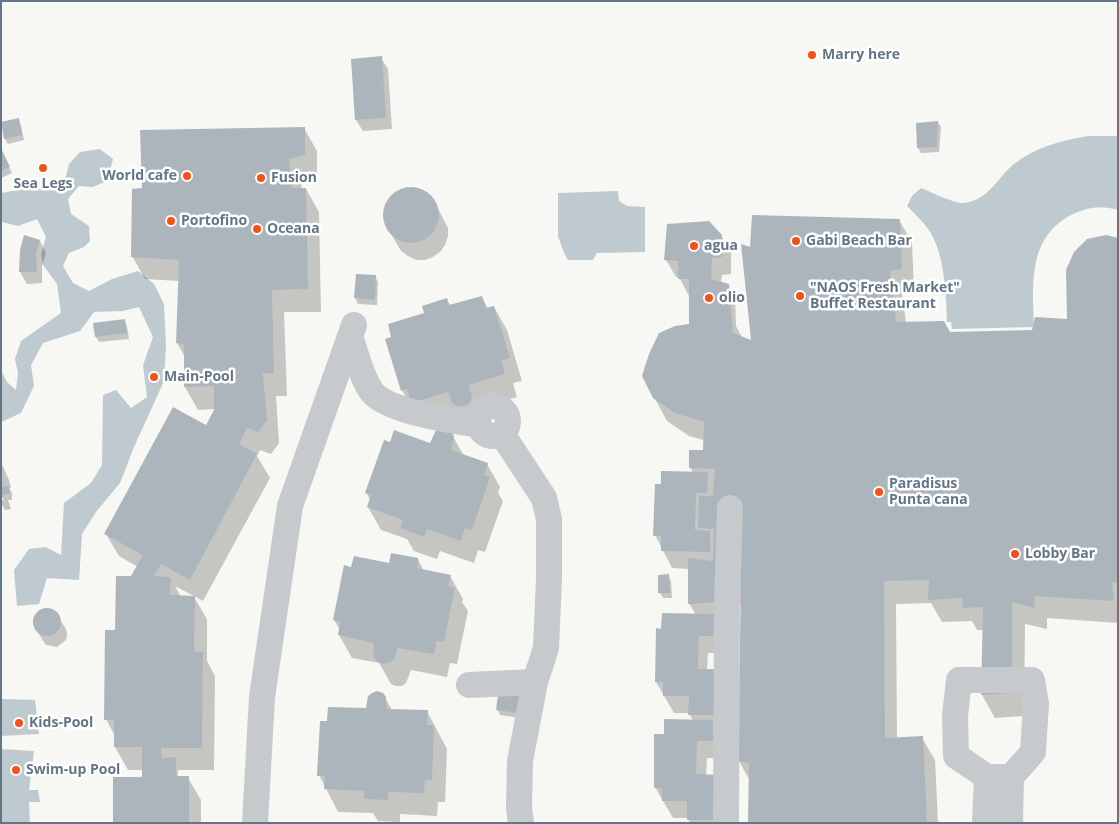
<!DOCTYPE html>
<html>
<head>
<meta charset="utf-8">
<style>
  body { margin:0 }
  #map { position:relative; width:1119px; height:824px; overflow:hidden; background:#f7f7f3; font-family:"Open Sans",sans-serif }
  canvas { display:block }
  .frame { position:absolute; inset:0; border:2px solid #637687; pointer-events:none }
</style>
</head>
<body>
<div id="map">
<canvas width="1119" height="824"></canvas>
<div class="frame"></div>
</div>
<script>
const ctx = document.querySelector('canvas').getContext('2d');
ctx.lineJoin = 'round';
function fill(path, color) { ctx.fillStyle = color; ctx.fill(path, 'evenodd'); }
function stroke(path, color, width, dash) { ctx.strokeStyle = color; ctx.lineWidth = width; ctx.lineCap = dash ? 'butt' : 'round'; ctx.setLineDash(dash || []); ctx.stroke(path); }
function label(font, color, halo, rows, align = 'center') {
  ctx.font = font + ' "Open Sans",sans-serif'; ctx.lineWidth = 5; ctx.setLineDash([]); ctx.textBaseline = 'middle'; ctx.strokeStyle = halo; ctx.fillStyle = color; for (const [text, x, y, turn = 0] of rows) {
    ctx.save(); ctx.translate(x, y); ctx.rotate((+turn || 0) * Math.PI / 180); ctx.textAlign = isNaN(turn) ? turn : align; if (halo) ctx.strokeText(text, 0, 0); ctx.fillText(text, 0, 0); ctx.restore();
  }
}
const water = new Path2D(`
  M1088,136H1118V210C1101,205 1088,207 1073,214C1027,237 1033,284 1034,327L952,329L951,322H947C946,297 945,267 936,244C931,229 918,217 907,206L912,196L921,188C931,192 955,204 964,203C989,200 997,178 1014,164C1036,147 1062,140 1088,136Z
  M100,149L113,159L107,181L93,187L79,186L68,199L71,214L89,226L90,241L84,247L69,253L63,266L73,283L89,291L112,279L138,271L154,284L164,304L166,345L164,381L134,447L120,483L96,512L82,534L79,580L47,578L39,604L17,606L14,570L29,549L46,547L61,555L64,503L91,483L102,465L103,395L116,390L131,408L147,397L143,365L153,337L139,307L123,311L94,312L80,331L43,343L31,365L34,386L21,413L1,422V370L7,382L16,390L18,373L15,359L21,341L61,313L57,284L43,265L41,254L46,237L37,219L18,226L2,222L1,193L29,188L52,190L65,180L69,164L80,152Z
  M618,191L619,201L627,206L645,207V252L597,253L593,260H568C563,253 562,245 558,237V193Z
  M2,699L35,700L39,734L1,736Z
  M1,749L34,751L29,790H38L40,802H29L30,823H1Z`);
const shadow = new Path2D(`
  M381,58L388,69L392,129L363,131L356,120Z
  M18,120L21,125L24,140L8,144L5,139L2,123Z
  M938,122L941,127L939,152L921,153L918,148L917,124Z
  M304,128L317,151V178L301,182L302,189H306L319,212L321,312H284L287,396H276L279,443L271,454L260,450L257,456L270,478L203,601L175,586L181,597H194L207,619V661L215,676L214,770H178V778H188L201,800V823H115L143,778V770H128L115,747V736L106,719L116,632L132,577L138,567L119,556L106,534L207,426L215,409L198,410L185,387V357L177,343L179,281L145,279L132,256L143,189Z
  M1,151L12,173L1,178Z
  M412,188L420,190L428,194L434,201L448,228V236L445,245L440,252L433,257L425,260H416L408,256L401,251L386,225L384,216L385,208L389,200L395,193L403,189Z
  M899,220L912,242L914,292L902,293L906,323L950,333L1033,331L1068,321L1118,239V623L1047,618V629L1025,624L1024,716L995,718L982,695L984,630H977L972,621L942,622L931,603L896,604L897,739L922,738L935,760L938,823H750V781L739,761L742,605L730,604L723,653H708L707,670L722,758H707L706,776L729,823H690L688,818H673L655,787L665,736L693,721L689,713H674L656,682L663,630L696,615L689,603V569L672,568L655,535L662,486L693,473L690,467L704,451V440L689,436L667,421L654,397L690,325L689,296L679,277H676L666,260L721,235L731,253V274L722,275L721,283L728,285L735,297L736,326L742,337L753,342L752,249Z
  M40,241L46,253L42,266V283L27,284L20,272L21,250Z
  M357,275L375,276L378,282L377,305L358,304L355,298Z
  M482,297L488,309L494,307L507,330L522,381L513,383L517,397L481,408L484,421L415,413L402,390L393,337L447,300L451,306Z
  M124,320L127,326L129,339L99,342L96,337L94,324Z
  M451,433L464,456L487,464L500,487L498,493L503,501L485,552L478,550L474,563L440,551L437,559L414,551L407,539L381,530L368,507L370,500L366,492L390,444H430Z
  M1,462L9,480L11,488H9L12,493V500H8L11,509L5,510L2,505V500H4L1,496Z
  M418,559L424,571L450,576L463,599L462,602L468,611L457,664L450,663L447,677L411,670L406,683L402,686H396L391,684L379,663L352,658L339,635L340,630L334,620L352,568Z
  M668,575L671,581L672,598H663L660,593Z
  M44,609L55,612L66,629L67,635L66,640L57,647L46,645L35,628V616L39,612Z
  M500,689L520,718L500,715L497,709Z
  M385,698L392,710L427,711L447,749L445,802H438L437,816L400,814V822L378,821L373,813L338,812L319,775L328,723L367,709Z`);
const building = new Path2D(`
  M382,56L386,118L355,120L351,59Z
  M19,118L22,135L4,139L1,122Z
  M938,121L937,147L917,148L916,123Z
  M305,127V155L289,159L292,188H306L308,289L272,290L274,374L263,373L267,420L258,432L247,428L239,444L257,454L190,580L161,564L154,576L171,577L170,595L195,596L194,652H203L202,748H161L162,758L176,757V776H189V823H113V777H142V747H114V720H104L105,630H115L116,576H131L143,555L104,534L173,407L206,425L214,410V386L184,387V345L176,343L179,260L131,257L132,189L142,188L140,130Z
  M1,148L10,167L1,171Z
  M383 215a28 28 0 1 1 56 0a28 28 0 1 1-56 0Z
  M752,215L900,219L902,269L890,271L896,322L944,321L950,332L1032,330L1035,317L1067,319L1066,270L1074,252L1087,239L1106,235L1118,238V583L1112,582L1114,601L1034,596L1035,608L1012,602V693L981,695L983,607L963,608L962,598L928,600L929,580L884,581L885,738L923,736L927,823H748L749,763L738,761L741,582H718L717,602L688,604V558L713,561L714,529L698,528L699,496H713L715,469L689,468V450H703L704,422L675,413L653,398L642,376L649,354L659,333L675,326L689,324V279H678V261L664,260L667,224L709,221L722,235V257L712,258L711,279L729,284L733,333L751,340L741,244L750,247Z
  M24,235L40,240L36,254L37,272H19L20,250Z
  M356,274L376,275L375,300L354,298Z
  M482,296L486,308L494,306L510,358L501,361L505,374L469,385L472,398L469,403L464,406H458L453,404L448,392L411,403L407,389L401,391L385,339L391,337L388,324L424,313L422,306L447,298L449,305Z
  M125,319L127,333L95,337L93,323Z
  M394,430L430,443L436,430L452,432L454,437L451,450L488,463L484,475L490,477L472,530L465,528L461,541L427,529L424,537L400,528L403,520L367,507L371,495L365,493L384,440L390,442Z
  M661,471L708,472L707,493H696L695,530L710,531V552L661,551V536H653L655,484H661Z
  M9,486L10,494L1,495V487Z
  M391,553L418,558L417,568L451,575L448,586L455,588L444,642L437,641L434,654L398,648L394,660L389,663L382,664L377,661L373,656L374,643L338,635L340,622L333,620L344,565L351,567L354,556L389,563Z
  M669,574L670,593H658V575Z
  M33 622a14 14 0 1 1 28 0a14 14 0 1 1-28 0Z
  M662,613L714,614V636H699L698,669H721L720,715H688L689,696H663V682H655L656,628L661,629Z
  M499,687L521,690L518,713L496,710Z
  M377,691L383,693L386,697L387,709L428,710L427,725H434L432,780H425L424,793L388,792V800L364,799V791L324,789L325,776H317L320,721H327L328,707L366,708L368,696L372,693Z
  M664,719L713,720V741H697L696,774L720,775V820H687V801H662V788H654V734H664Z`);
const minor = new Path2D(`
  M350,337C357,355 361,377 372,392C388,412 452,420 478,425
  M478 421a15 15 0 1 1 30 0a15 15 0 1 1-30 0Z
  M502,434L544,498L549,519V578L546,648L535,682L520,761L519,808L521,823
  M469,685L535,682
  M255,823L262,697L290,506L354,325
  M726,823L727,603L730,508
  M985,823L987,777
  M1010,823L1011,777L1033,752L1036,704L1032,680H959L955,716L956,756L987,777H1011`);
const markers = [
  [812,55,5,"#f35117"],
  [43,168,5,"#f35117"],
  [187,176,5,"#f35117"],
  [261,178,5,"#f35117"],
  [171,221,5,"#f35117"],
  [257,229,5,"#f35117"],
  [796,241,5,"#f35117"],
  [694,246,5,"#f35117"],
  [800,296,5,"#f35117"],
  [709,298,5,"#f35117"],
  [154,377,5,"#f35117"],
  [879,492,5,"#f35117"],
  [1015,554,5,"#f35117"],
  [19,723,5,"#f35117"],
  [16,770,5,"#f35117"]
];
const poiNames = [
  ["Marry here",822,55],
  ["World cafe",177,176,"right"],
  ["Fusion",271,178],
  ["Sea Legs",43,184,"center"],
  ["Portofino",181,221],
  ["Oceana",267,229],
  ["Gabi Beach Bar",806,241],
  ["agua",704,246],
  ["\"NAOS Fresh Market\"",810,288],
  ["Buffet Restaurant",810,304],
  ["olio",719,298],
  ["Main-Pool",164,377],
  ["Paradisus",889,484],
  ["Punta cana",889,500],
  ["Lobby Bar",1025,554],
  ["Kids-Pool",29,723],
  ["Swim-up Pool",26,770]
];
fill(water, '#bfcad0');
fill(shadow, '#0003');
fill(building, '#acb5bb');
stroke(minor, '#c6cacd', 26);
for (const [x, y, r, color] of markers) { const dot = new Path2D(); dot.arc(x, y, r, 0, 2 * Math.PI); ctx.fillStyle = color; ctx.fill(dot); stroke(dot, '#fff', 2); }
label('bold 14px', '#637687', '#fff', poiNames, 'left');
</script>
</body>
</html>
